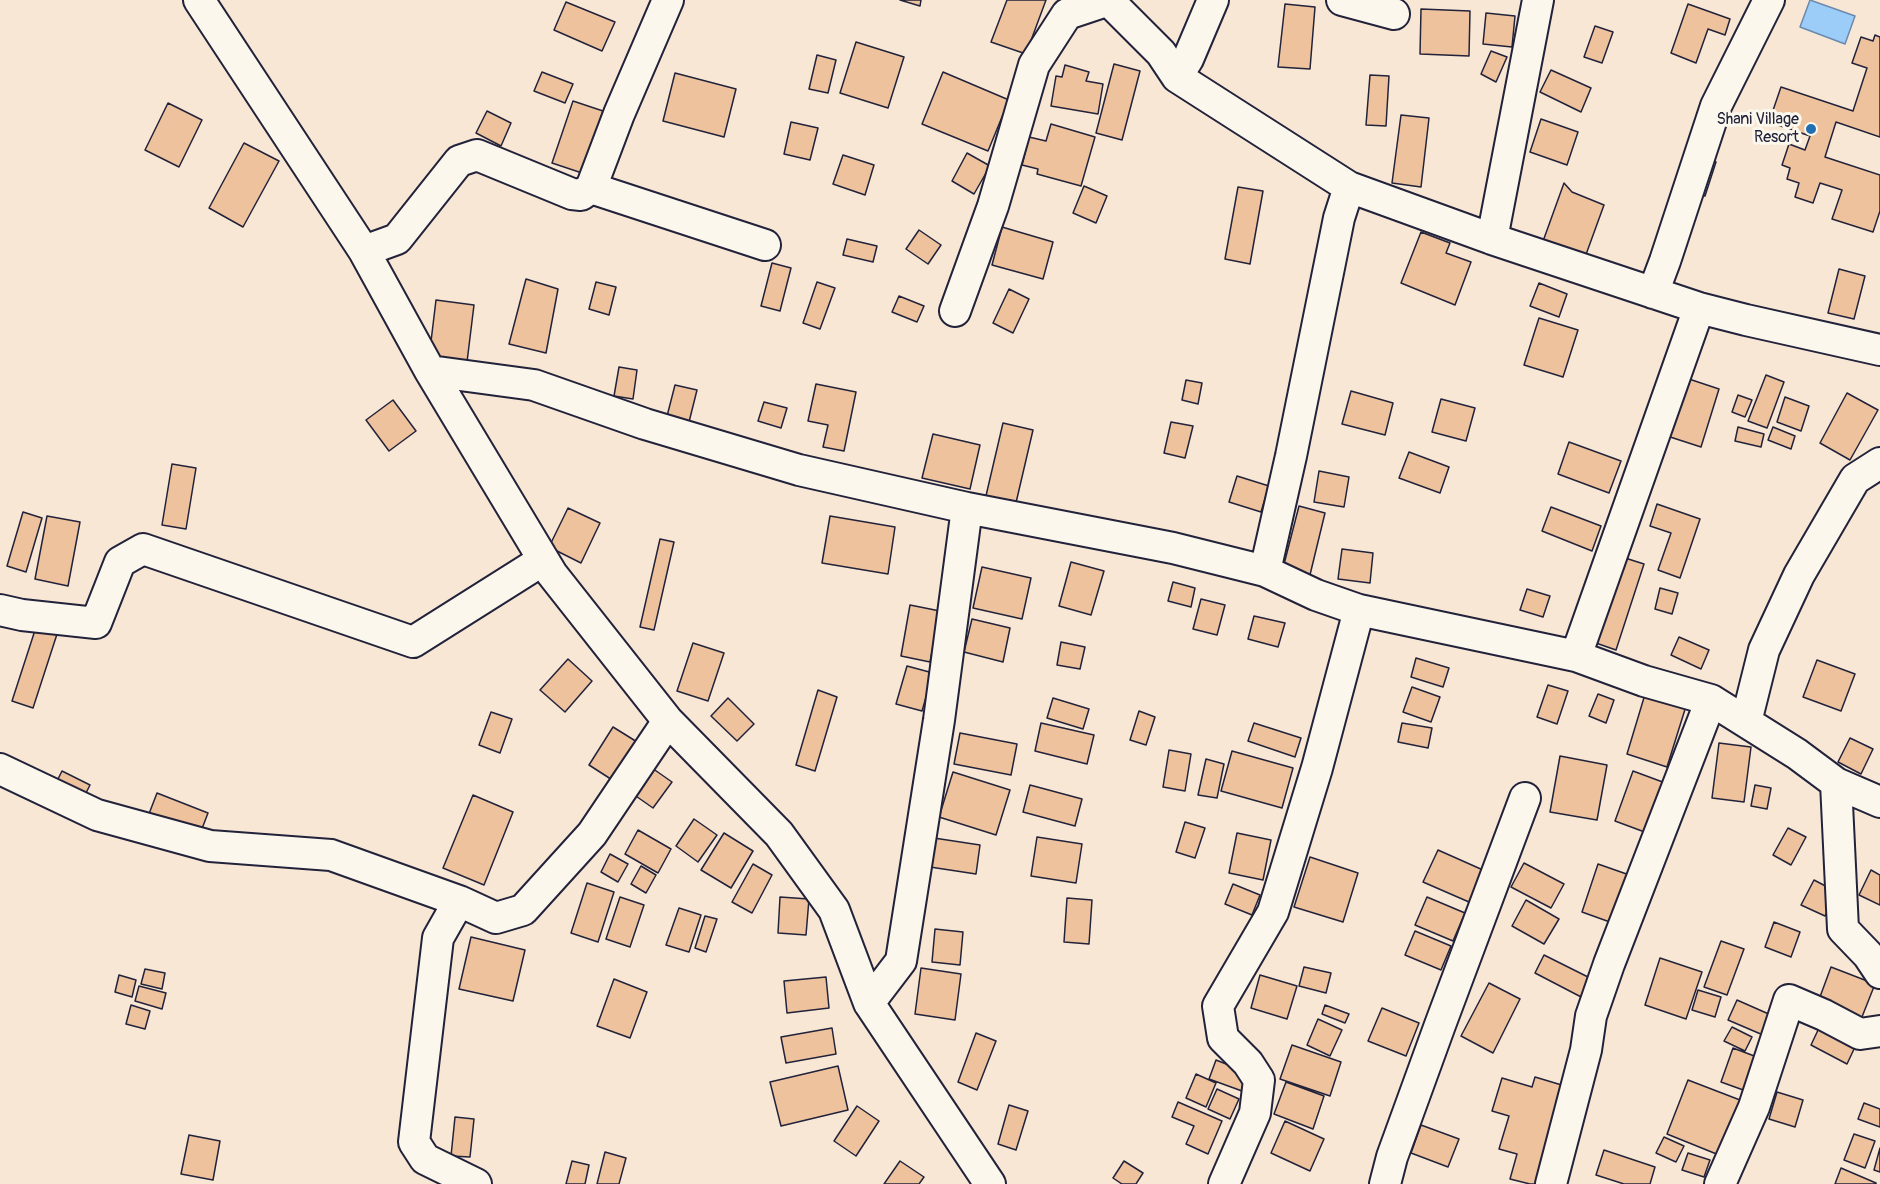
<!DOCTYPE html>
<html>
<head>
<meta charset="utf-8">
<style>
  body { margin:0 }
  canvas { display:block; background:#f7e7d4 }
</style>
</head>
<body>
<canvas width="1880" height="1184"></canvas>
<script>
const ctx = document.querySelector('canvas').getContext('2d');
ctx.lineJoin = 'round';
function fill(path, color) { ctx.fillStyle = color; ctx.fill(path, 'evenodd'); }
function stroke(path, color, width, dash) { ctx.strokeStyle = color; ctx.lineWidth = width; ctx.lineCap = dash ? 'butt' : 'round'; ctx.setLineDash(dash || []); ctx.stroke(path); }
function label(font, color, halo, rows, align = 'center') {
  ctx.font = font + ' Pangolin,sans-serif'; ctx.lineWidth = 6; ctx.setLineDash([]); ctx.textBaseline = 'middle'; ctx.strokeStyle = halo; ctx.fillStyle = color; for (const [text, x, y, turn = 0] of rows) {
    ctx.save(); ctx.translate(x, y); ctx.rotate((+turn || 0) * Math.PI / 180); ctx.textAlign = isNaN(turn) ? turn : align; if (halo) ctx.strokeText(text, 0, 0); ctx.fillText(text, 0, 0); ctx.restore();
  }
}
const water = new Path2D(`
  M1810,0L1855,16L1845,44L1800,27Z`);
const building = new Path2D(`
  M900,0H921L920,6Z
  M1007,0H1046L1026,54L991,42Z
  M566,2L615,22L602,51L554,30Z
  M1285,4L1315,7L1310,69L1278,67Z
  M1688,4L1730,19L1725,35L1708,29L1696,63L1671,53Z
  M1421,9L1470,11L1469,56L1420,54Z
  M1486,13L1515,16L1512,47L1483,44Z
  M1595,26L1613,32L1602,63L1584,57Z
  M1875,35L1880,37V137L1836,122L1825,157L1880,175V211L1873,232L1832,219L1842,190L1820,183L1813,203L1795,197L1799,183L1787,179L1790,168L1782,165L1789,144L1805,150L1810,136L1769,122L1781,87L1853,111L1867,68L1852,63L1861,37L1873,41Z
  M856,42L904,57L888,108L840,93Z
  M1491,51L1507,57L1496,82L1481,74Z
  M817,55L836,60L828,93L809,89Z
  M1114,64L1140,71L1122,140L1096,133Z
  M1065,65L1089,72L1086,81L1103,84L1098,114L1051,106L1056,76L1062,77Z
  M1551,70L1591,88L1581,112L1540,92Z
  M542,72L573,84L565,103L534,91Z
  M943,72L1009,100L988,151L922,124Z
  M675,73L736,89L724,137L663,121Z
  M1370,75L1389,76L1386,126L1366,125Z
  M573,101L603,111L582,173L552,163Z
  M168,103L202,120L179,167L145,150Z
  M487,111L511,123L501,146L476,133Z
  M1401,115L1429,118L1421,187L1392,183Z
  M1541,119L1578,132L1567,165L1530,152Z
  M791,122L818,128L810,160L784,154Z
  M1051,124L1095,137L1081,186L1037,174L1038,169L1022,165L1029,137L1046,141Z
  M244,143L279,161L243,227L209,208Z
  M967,153L990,166L974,194L952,181Z
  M843,155L874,165L865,195L833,184Z
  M1702,157L1716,162L1705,196L1691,192Z
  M1564,183L1572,192L1604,205L1584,260L1542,244Z
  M1084,186L1107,196L1096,223L1073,213Z
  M1238,187L1263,191L1250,264L1225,259Z
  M1002,227L1053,242L1043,279L992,265Z
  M919,230L941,245L928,264L906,249Z
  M1421,232L1450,243L1446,253L1471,262L1455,305L1401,283Z
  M847,239L877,246L873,262L843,255Z
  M772,263L791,268L780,311L761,306Z
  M1839,269L1865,276L1854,319L1828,313Z
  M526,279L558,289L546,353L509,344Z
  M596,282L616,287L609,315L589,309Z
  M817,282L835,288L820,329L803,323Z
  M1539,283L1567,294L1559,317L1530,306Z
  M1009,289L1029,299L1013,333L993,323Z
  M899,296L924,306L917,322L892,312Z
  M436,300L474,305L467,362L429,358Z
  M1539,318L1578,330L1563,377L1524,365Z
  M619,367L637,370L633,399L614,396Z
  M1766,375L1784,382L1767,428L1748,421Z
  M1683,377L1719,389L1701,447L1664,435Z
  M1186,380L1202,383L1198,404L1182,400Z
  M816,384L856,392L844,451L823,447L828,425L808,421Z
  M675,385L697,390L688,426L666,420Z
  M1351,391L1393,403L1385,435L1342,424Z
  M1847,393L1878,410L1850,460L1820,443Z
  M1738,395L1752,400L1745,417L1732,412Z
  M1785,397L1809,406L1801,431L1777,422Z
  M1441,399L1475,408L1466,441L1432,432Z
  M393,400L416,431L389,451L366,420Z
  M764,402L787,408L781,428L758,421Z
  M1171,422L1193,426L1185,458L1164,453Z
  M1003,423L1033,430L1015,507L985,500Z
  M1738,427L1764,434L1761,447L1735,441Z
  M1773,427L1795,436L1791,449L1768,440Z
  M933,434L980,445L970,489L922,478Z
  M1569,442L1621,461L1609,493L1558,474Z
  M1409,452L1449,467L1440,493L1399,478Z
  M172,464L196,468L186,529L162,525Z
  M1319,471L1349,477L1344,507L1314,502Z
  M1237,476L1269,486L1261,512L1229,502Z
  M1657,504L1700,519L1680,578L1658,570L1671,533L1650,526Z
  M1299,506L1325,513L1309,579L1282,572Z
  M1551,507L1601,526L1592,551L1542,531Z
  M568,508L600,523L581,563L549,547Z
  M23,512L42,518L26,572L7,566Z
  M47,516L80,522L68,586L35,579Z
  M830,516L895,527L888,574L822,563Z
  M660,539L674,542L654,630L640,627Z
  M1342,549L1373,553L1370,583L1338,579Z
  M1622,557L1644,564L1616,650L1593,642Z
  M1071,562L1104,571L1091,615L1059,606Z
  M982,567L1031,578L1022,619L973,608Z
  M1173,582L1195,588L1191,607L1168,601Z
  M1660,588L1678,593L1672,614L1655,609Z
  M1527,589L1550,596L1543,617L1520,610Z
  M1201,599L1225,605L1217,635L1193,629Z
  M910,605L940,611L930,662L901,656Z
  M1254,616L1285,623L1278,647L1248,639Z
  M972,619L1010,628L1003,662L964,652Z
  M38,621L59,628L33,708L12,701Z
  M1679,637L1709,650L1701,669L1671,655Z
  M1061,642L1085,647L1080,669L1057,665Z
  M693,643L724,653L708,701L677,691Z
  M1416,658L1449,668L1443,687L1411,677Z
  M568,659L592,681L565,712L540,690Z
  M1817,660L1855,674L1841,711L1803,697Z
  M907,666L933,673L922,711L896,704Z
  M1548,685L1568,691L1557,724L1537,717Z
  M1412,687L1440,697L1431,722L1403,712Z
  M818,690L837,697L815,771L796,765Z
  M1646,691L1687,703L1667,767L1627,754Z
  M1598,694L1614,700L1606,723L1589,716Z
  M728,698L754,724L737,741L711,716Z
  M1053,698L1089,709L1083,729L1047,718Z
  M1139,711L1155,717L1146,745L1130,740Z
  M491,712L512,719L500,753L479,745Z
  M1041,723L1094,735L1087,764L1035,751Z
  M1254,723L1301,738L1295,757L1248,741Z
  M1402,723L1432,728L1428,748L1398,742Z
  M613,727L642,745L617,783L589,765Z
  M960,733L1017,744L1011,775L954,764Z
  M1850,738L1873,749L1861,774L1838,762Z
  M1719,743L1751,747L1744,802L1712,798Z
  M1169,750L1191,754L1185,791L1163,787Z
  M1232,751L1293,768L1282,808L1221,791Z
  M1560,756L1607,765L1597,820L1550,812Z
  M1206,759L1224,764L1217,798L1198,795Z
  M652,768L672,782L653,808L633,794Z
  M62,771L90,785L82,801L54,787Z
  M1633,771L1668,784L1650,834L1615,821Z
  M953,772L1010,790L996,835L939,817Z
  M1030,785L1082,799L1075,826L1023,812Z
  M1755,785L1771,788L1767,809L1751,806Z
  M157,793L208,813L198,839L147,819Z
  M473,795L513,812L484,885L443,868Z
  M694,819L717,835L698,862L676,846Z
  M1185,822L1205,828L1195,858L1176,852Z
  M1788,828L1806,837L1791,865L1773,855Z
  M638,830L671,849L658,873L625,854Z
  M724,833L753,851L731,888L701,870Z
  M1237,833L1271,840L1263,880L1229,873Z
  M1037,837L1082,844L1076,883L1031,876Z
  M934,838L980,845L976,874L930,867Z
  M1438,850L1483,870L1469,902L1423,882Z
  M610,854L628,864L618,882L601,872Z
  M1310,857L1358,873L1343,922L1294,907Z
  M1524,863L1564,884L1551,908L1511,887Z
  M753,864L772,875L752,913L732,902Z
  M1598,864L1638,878L1621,926L1582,912Z
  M641,866L656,875L646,893L631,884Z
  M1871,870L1880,875V905L1859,895Z
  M1814,880L1837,892L1825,916L1801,905Z
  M587,883L614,892L598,942L571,933Z
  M1233,884L1260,895L1252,915L1225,904Z
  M620,897L644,905L630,947L606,939Z
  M780,897L809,899L806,935L778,933Z
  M1427,897L1465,913L1453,941L1415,925Z
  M1067,898L1092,900L1089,944L1064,942Z
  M1526,900L1559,919L1544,944L1512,926Z
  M679,908L701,915L689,952L666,945Z
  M705,916L717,919L706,952L695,948Z
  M1774,922L1800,932L1791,957L1765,947Z
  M935,929L963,932L960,965L932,962Z
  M1415,931L1451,946L1441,970L1405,955Z
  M471,937L525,950L513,1001L459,989Z
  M1721,941L1744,949L1727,995L1704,987Z
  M1544,955L1594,980L1585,999L1535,973Z
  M1660,958L1702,972L1686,1019L1645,1005Z
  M1304,967L1331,973L1326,993L1299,986Z
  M1831,967L1875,984L1860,1022L1817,1005Z
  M921,968L961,974L955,1020L915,1014Z
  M145,969L165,973L162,989L141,984Z
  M119,975L136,980L132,997L115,992Z
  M1260,975L1297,986L1287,1019L1251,1008Z
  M826,977L829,1008L787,1013L784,981Z
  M614,979L647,992L630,1038L597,1026Z
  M1489,983L1520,999L1493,1053L1461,1036Z
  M139,986L166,993L162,1009L135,1001Z
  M1698,990L1721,997L1715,1017L1692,1010Z
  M1737,1000L1771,1015L1763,1035L1728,1020Z
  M131,1005L150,1011L145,1029L126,1024Z
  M1325,1005L1349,1014L1345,1023L1322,1014Z
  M1382,1008L1419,1023L1406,1056L1368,1041Z
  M1318,1019L1342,1030L1330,1056L1307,1045Z
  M1732,1027L1752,1037L1745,1051L1724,1041Z
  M832,1028L836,1054L786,1063L781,1037Z
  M1819,1028L1855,1047L1847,1064L1811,1045Z
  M976,1033L996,1041L977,1090L958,1082Z
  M1292,1045L1341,1062L1330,1096L1280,1079Z
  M1733,1048L1757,1057L1746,1091L1721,1082Z
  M1216,1060L1249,1073L1242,1091L1209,1079Z
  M838,1066L848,1110L781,1126L770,1082Z
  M1196,1074L1216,1083L1206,1107L1186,1098Z
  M1535,1077L1565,1086L1538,1184H1530L1510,1179L1517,1154L1499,1149L1509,1116L1492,1111L1502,1078L1532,1087Z
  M1688,1080L1740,1100L1719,1155L1667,1134Z
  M1286,1082L1324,1096L1313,1129L1274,1114Z
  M1217,1089L1239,1099L1230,1119L1208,1109Z
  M1777,1092L1803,1100L1795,1127L1769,1119Z
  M1178,1102L1222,1121L1208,1154L1186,1144L1194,1126L1172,1117Z
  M1864,1103L1880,1109V1127L1858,1119Z
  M1009,1105L1028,1111L1016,1150L998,1144Z
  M857,1106L879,1121L856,1156L834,1141Z
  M455,1117L474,1119L470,1157L451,1156Z
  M1285,1121L1324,1139L1310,1171L1271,1153Z
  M1421,1125L1459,1139L1448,1167L1411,1153Z
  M1854,1134L1875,1141L1865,1168L1844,1160Z
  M189,1135L220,1141L213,1180L181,1174Z
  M1664,1137L1684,1146L1676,1162L1656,1153Z
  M1880,1148V1172L1874,1170Z
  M1604,1150L1655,1167L1650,1184H1624L1596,1175Z
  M605,1152L626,1158L619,1184H597Z
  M1688,1153L1710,1160L1704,1177L1682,1170Z
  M572,1161L589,1165L585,1184H566Z
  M900,1161L924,1177L919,1184H884Z
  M1124,1161L1143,1173L1136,1184H1122L1113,1178Z
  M1841,1168L1876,1183V1184H1835Z`);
const minor = new Path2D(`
  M199,0L364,251L430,371L552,574L668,721L779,834L834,910L869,1003L990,1184
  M1108,0L1161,53L1177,77L1349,187L1492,239L1699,308L1746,320L1880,350
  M1342,0L1394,14
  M1177,77L1188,59L1213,0
  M591,188L765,245
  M1492,239L1538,0
  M364,251L397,239L459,161L477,155L572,194L581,195L591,188L619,114L668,0
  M1653,293L1665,261L1716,106L1769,0
  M955,311L993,206L1034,65L1067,14L1109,0
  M430,371L534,385L645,424L799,470L967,508L1173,548L1265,571L1316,595L1359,610L1576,656L1644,681L1711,700L1797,754L1836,783L1880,802
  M1265,571L1291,456L1339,218L1349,187
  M0,610L22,615L96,623L120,562L143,549L413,642L543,560
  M1576,656L1699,308
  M1746,722L1764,650L1799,575L1855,479L1880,463
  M0,769L97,815L210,846L331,855L459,901L496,918L523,910L592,834L668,721
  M1836,783L1843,929L1868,955L1880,973
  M459,901L438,938L414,1142L425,1159L476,1184
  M869,1003L901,961L939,720L967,508
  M1224,1184L1255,1113L1259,1080L1248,1063L1223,1038L1218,1006L1273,912L1317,768L1359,610
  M1385,1184L1392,1157L1440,1025L1525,798
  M1551,1184L1586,1050L1591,1016L1609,964L1711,700
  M1720,1184L1754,1107L1789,1000L1824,1015L1860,1034L1880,1031`);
const markers = [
  [1811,129,6,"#1f6fb2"]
];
const poiNames = [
  ["Shani Village",1799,120],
  ["Resort",1799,138]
];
fill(water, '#9ccdf9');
stroke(water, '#6b89ad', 1.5);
fill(building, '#edc29d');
stroke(building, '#22223b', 1.5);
stroke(minor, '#22223b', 34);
stroke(minor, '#fbf7ec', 30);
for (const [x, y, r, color] of markers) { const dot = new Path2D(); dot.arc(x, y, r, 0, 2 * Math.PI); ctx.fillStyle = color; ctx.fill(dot); stroke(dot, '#fbf7ec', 2); }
label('16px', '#22223b', '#fbf7ec', poiNames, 'right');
</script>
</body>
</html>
